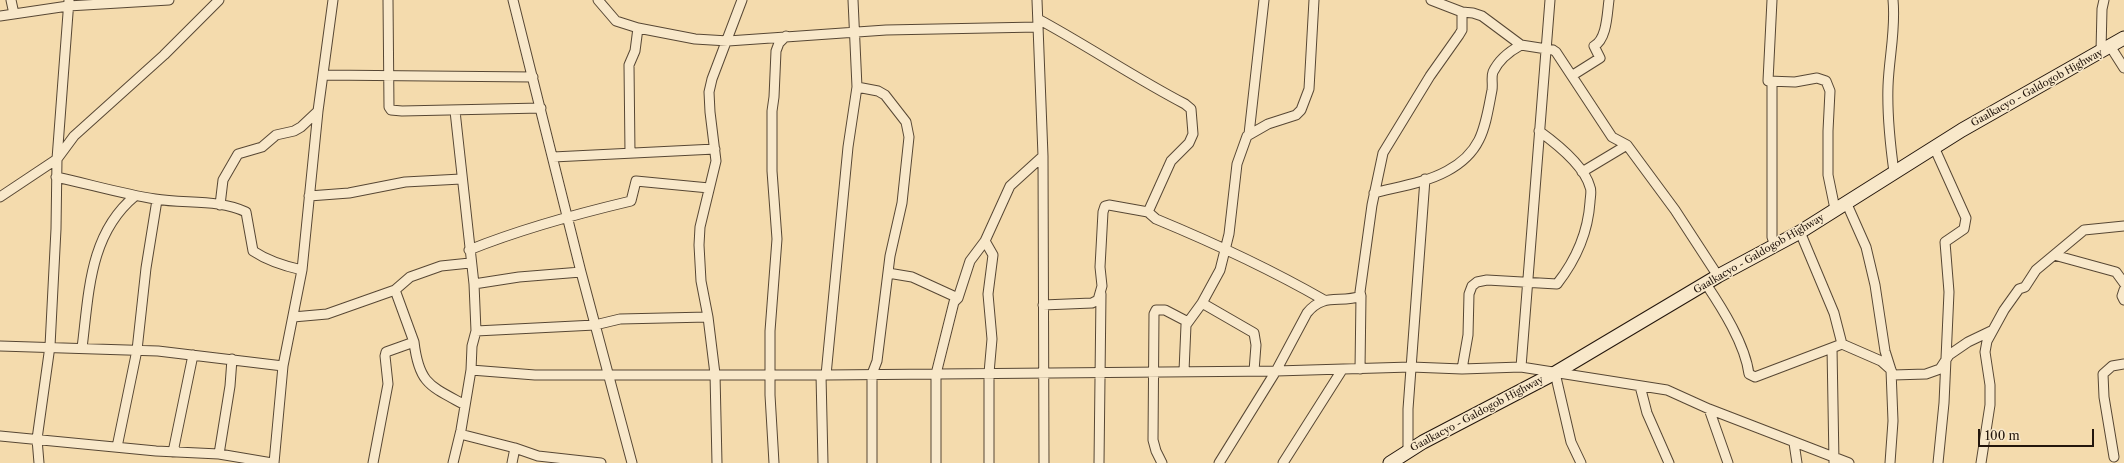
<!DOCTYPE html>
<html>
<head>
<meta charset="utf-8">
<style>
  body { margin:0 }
  #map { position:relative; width:2124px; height:463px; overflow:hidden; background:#f4dbad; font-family:"Libre Caslon Text",serif }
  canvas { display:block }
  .scale { position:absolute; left:1978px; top:429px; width:116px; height:18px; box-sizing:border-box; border:2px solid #23160c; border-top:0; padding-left:5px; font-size:12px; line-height:14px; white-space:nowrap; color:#23160c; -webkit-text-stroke:3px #f8e8ca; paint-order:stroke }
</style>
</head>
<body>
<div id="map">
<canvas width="2124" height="463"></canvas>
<div class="scale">100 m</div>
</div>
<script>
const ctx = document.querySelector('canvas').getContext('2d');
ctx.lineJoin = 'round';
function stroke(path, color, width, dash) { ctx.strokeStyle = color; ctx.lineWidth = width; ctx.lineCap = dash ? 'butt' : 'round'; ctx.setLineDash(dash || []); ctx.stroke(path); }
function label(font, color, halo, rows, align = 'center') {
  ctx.font = font + ' "Libre Caslon Text",serif'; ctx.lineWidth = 3; ctx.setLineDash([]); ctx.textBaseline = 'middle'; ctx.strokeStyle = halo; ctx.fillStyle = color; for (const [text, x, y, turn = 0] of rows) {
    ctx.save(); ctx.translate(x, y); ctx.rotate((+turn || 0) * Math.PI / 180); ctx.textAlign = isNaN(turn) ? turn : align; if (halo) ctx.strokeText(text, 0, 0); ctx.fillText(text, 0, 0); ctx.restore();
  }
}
const street = new Path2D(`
  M11,0L14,14
  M388,0L389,107L391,110L402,111L541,108
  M513,0L581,272L632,463
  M598,0L616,21L638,28
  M1037,0L1043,156L1044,463
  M1431,0L1462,12L1473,13L1482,16L1521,45L1553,50L1556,52L1612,137L1627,145L1675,210L1718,276
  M1772,0L1768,81L1795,82L1817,78L1826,81L1830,91L1828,131V175L1835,209
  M1893,0C1896,29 1889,57 1888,86C1887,115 1890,143 1894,172
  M0,16L68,6L169,0
  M1038,19C1088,46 1135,78 1185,104L1191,109L1193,134L1189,143L1171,161L1148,212
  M2110,46L2124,68
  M2101,51L2102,9L2104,0
  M323,75L533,77
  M1573,75L1600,58L1594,46C1607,39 1607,14 1609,0
  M1772,81V237L1775,246
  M857,87L878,91L885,95L906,122L909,137L902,203L890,256L877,361L872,374V463
  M1249,134L1264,0
  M1934,147L1966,218L1964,229L1945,242L1949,292L1944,403L1938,463
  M630,153L629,65L635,51L638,28L695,39L728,41L886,30L1038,27
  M553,157L715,149
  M1582,172L1627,145
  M56,177C89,184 122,194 155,199C185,204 219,199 246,212L253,251C268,261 284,266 302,270
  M1374,193C1397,187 1425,183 1447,171C1483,152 1485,126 1492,90C1493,84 1491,77 1493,72C1499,59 1510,51 1521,45
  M309,196L349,193L405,182L461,179
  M0,197L57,159L74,136L164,55L219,0
  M1846,202L1866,247L1875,285L1885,351L1891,370L1893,421L1890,463
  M220,205L223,180L238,154L262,147L276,135L294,131L301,127L318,111
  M1800,232L1834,313L1842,344L1881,361L1891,370L1893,375L1926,374L1940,369L1949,355L1968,342L1991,331
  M985,241L993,255L988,294L992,339L989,373V463
  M469,250C521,229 576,214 631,201L636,181L709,188
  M2054,255L2084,230L2124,226
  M888,273L912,277L958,298
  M474,284L519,277L581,272
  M1706,284C1722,308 1745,344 1749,374L1755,377L1842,344
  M395,290L414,342
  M2124,290L2122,296L2124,300
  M1202,303L1254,333L1256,345L1254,371
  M1043,305L1092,303L1098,300L1102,286L1100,267L1103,212L1105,206L1109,205L1148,212L1156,219C1214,243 1270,269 1324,300
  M293,317L327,314L395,290L410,277L441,266L470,263
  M476,331L595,325L620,319L708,317
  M0,346L158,351L283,366
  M82,348C89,293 89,234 135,196
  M1832,348L1834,462
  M1521,367L1550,0
  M1360,369L1361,296
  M1462,369L1468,335L1469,294L1472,286L1477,282L1487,280L1557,284C1575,261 1588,232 1590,202C1590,198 1592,191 1590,187C1584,165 1557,144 1539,131
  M471,370L535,375H826L1276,371L1411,367L1462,369L1521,367L1667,390L1709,409L1849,463
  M1184,371L1186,325L1202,303L1220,270L1229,234L1237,164L1247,136L1268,124L1296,115L1301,110L1309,89L1314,0
  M1555,373L1571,442L1581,463
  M821,375L823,463
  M826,375L848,147L857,87L853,0
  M1640,386L1647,413L1669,463
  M1709,409L1728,463
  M460,434L515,448L538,456L601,463
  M0,436L156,451L219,454L272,463
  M1794,443L1797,463
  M117,447L137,350L146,268L157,200
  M1408,451V409L1425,179
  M173,452L193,355
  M219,454L230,386L232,359
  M2114,457L2104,397L2103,374L2112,366L2124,364
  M39,463L37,439L50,346L56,229L57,159L69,0
  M274,463L283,366L302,270L318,111L333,0
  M373,463L388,384L385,356L386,352L414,342C419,384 430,386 465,405
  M453,463L461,430L471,370L472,346L476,331L474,284L455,111
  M512,463L515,448
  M717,463L715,374L708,317L701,281L699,245L700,227L716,161L710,112L709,92L712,79L742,0
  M774,463L770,395V331L777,239L772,171V111L774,97L776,51L779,43L786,36
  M936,463V374L954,302L958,298L970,261L985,241L1010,186L1043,156
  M1099,463L1101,294
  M1162,463L1156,451L1153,440L1154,314L1156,310H1165L1188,322
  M1219,463L1276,371L1307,313C1324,292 1340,304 1361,296L1360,292L1372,205L1383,153L1430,76L1459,35L1462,30V12
  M1283,463L1342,370
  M1981,463L1990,405V385L1985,352L1987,341L2004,310L2019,289L2025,287L2036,270L2054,255L2116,272L2124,283`);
const secondary = new Path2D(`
  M1390,463L1423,442L1555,373L1718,276L1800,232L1962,130L2124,38`);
const streetNames = [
  ["Gaalkacyo - Galdogob Highway",2037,88,-29],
  ["Gaalkacyo - Galdogob Highway",1759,254,-30],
  ["Gaalkacyo - Galdogob Highway",1477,414,-28]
];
stroke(street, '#574734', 11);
stroke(secondary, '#23160c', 15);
stroke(street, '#f8e8ca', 9);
stroke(secondary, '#f8e8ca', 13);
label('10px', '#23160c', '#f8e8ca', streetNames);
</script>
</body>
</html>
